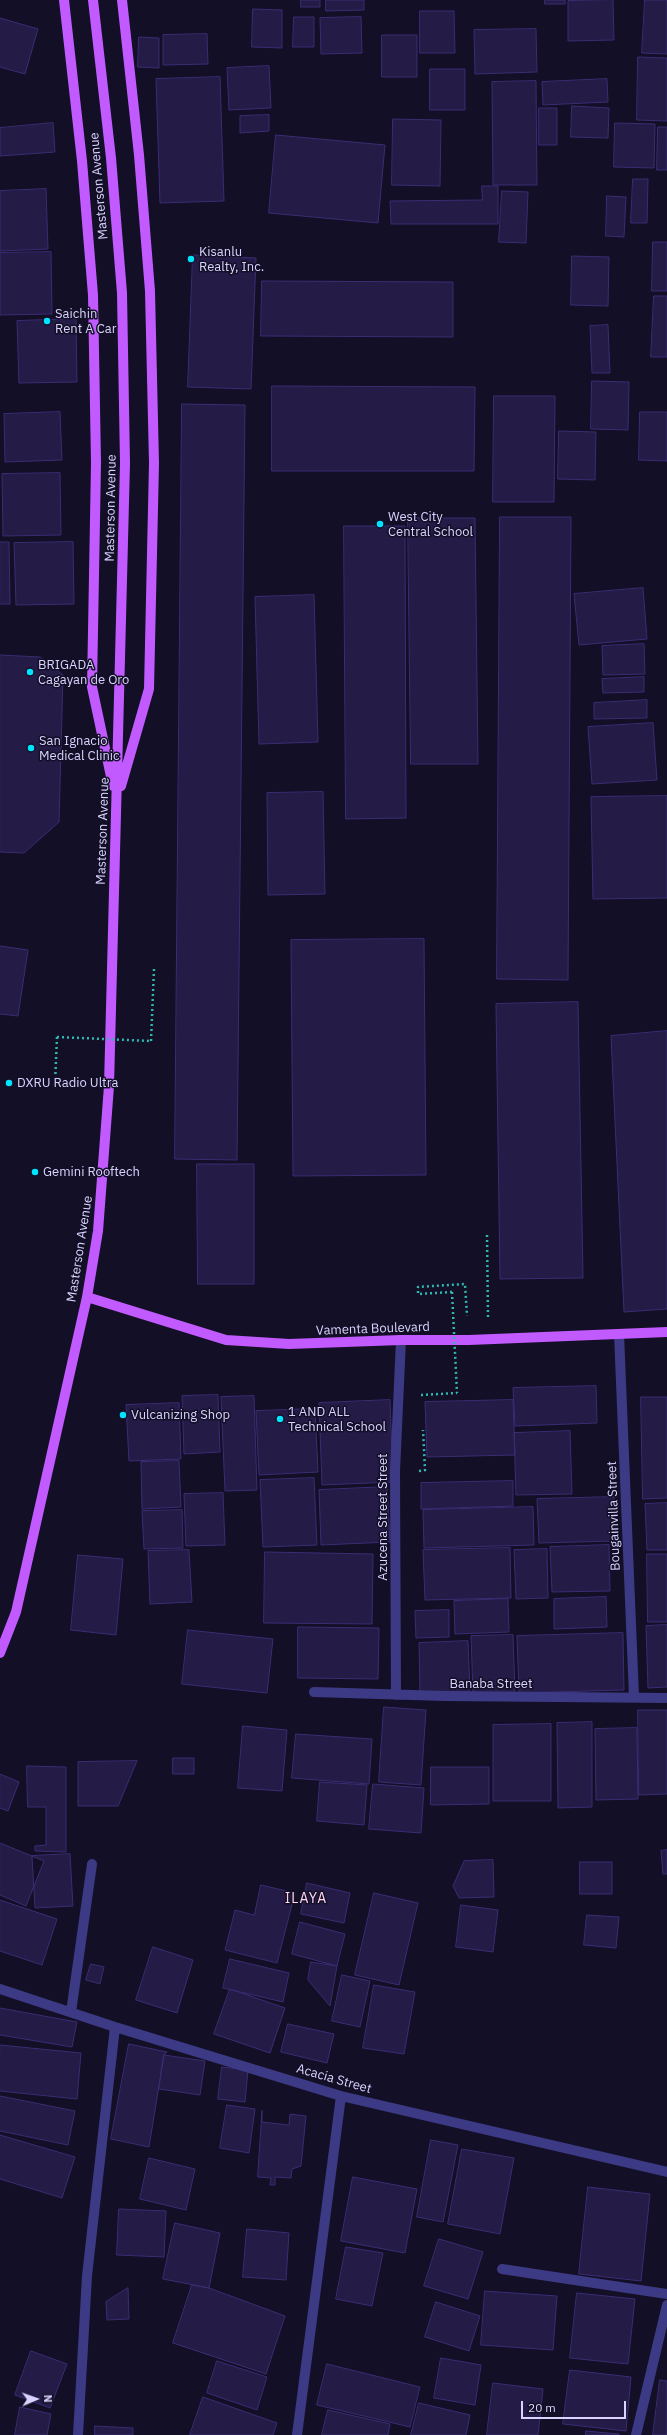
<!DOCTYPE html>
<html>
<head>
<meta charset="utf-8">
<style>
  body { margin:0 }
  #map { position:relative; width:667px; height:2435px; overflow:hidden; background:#130f26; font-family:"IBM Plex Sans",sans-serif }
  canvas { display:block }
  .north { position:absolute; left:16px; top:2379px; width:40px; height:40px; -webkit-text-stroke:3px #130f26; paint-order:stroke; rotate:88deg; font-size:11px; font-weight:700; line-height:16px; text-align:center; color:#d9d4ff }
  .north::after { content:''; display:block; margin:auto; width:14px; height:18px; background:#d9d4ff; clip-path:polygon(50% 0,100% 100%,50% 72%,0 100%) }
  .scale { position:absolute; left:521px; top:2401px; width:105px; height:18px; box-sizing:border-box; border:2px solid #d9d4ff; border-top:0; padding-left:5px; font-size:12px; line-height:14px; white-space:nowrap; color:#d9d4ff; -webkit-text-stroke:3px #130f26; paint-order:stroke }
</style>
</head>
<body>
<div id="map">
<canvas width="667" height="2435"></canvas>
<div class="north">N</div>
<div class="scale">20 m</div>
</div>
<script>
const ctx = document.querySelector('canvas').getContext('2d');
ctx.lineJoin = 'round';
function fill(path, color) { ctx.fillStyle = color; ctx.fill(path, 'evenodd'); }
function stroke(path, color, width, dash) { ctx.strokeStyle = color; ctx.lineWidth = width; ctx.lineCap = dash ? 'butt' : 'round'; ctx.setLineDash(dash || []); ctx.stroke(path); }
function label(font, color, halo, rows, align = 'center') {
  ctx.font = font + ' "IBM Plex Sans",sans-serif'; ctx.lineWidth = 3; ctx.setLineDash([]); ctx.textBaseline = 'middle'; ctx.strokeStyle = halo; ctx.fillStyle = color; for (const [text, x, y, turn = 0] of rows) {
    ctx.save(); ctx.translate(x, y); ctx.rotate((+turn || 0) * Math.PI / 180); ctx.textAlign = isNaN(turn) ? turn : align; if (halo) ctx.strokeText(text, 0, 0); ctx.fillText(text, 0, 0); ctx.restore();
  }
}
const building = new Path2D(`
  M301,0H320V7H301Z
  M326,0H364V10L326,11Z
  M545,0H565V4H545Z
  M613,0L614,40L568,41V1Z
  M645,0H667V54L642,53Z
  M253,9L282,10V48L252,47Z
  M420,11H454L455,53H420Z
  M294,17H314V47H293Z
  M361,17L362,53L321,54L320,18Z
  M0,18L38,29L25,74L0,67Z
  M536,29L537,72L475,74L474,30Z
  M207,34L208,64L163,65V35Z
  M382,35H417V77H382Z
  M139,37L159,38V68L138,67Z
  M638,57L667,58V121L637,120Z
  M269,66L271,108L229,110L227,68Z
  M430,69H465V110H430Z
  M220,77L224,201L160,203L156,79Z
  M607,79L608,102L543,105L542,82Z
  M536,81L537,185H493L492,82Z
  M572,106L609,108L608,138L571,137Z
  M539,108H557V145H539Z
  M269,115V131L240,133V116Z
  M393,119L441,120L440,186L392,185Z
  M53,123L55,152L0,156V128Z
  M615,123L655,124L654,168L614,167Z
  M658,127H667V170H657Z
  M276,135L385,145L378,223L269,213Z
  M633,179H648L647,223H631Z
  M482,186H498V224H391L390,201L482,200Z
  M46,189L48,249L0,251V191Z
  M502,191L528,192L526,243L499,242Z
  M607,196L626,197L624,237L606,236Z
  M653,242H667V291H652Z
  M51,252L52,314L0,315V253Z
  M193,255L256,258L251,389L188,387Z
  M572,256L609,257L608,306L571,305Z
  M262,281L453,282V337L261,336Z
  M654,296H667V357H651Z
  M76,319L77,382L19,383L17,321Z
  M608,325L610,373H592L590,326Z
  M592,381L629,382L628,430L591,429Z
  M272,386L475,387L474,471H272Z
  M494,396H555L554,502H493Z
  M182,404L245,405L237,1160L175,1159Z
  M60,412L62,460L5,462L4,414Z
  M640,412H667V461L639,460Z
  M559,431L596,432L595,480L558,479Z
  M60,473L61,535L3,536L2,474Z
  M500,517H571L568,980L497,979Z
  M408,518H475L478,764H411Z
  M344,526H405L406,818L346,819Z
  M0,542H9L10,604H0Z
  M73,542L74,604L16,605L14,543Z
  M643,588L647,639L579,645L574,594Z
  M314,595L318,742L259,744L255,597Z
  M644,644L645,674L603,675L602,646Z
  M0,655L40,657L63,675L59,822L24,853L0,852Z
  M644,677V692L603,693L602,679Z
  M647,700V718L594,719V703Z
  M653,723L657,780L592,784L588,727Z
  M323,792L325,894L268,895L267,793Z
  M667,796V898L593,899L591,797Z
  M424,939L426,1175L293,1176L291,940Z
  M0,946L28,950L18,1016L0,1014Z
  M578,1002L583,1278L500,1279L496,1004Z
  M667,1031V1309L624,1312L611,1036Z
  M197,1164H254V1284H198Z
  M596,1386L597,1423L515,1426L513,1388Z
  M218,1395L220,1452L184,1454L182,1396Z
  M254,1396L257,1490L225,1491L221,1397Z
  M641,1397H667V1498L643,1499Z
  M390,1400L393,1482L322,1485L319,1403Z
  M513,1400L515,1455L427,1457L425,1402Z
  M179,1403L181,1459L129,1461L126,1405Z
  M315,1409L318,1472L259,1475L256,1411Z
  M570,1431L572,1494L516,1495L514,1433Z
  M179,1461L181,1507L142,1509L141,1462Z
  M314,1478L317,1545L263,1547L260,1480Z
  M513,1481V1506L421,1509V1483Z
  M387,1487L390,1542L321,1545L319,1490Z
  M223,1493L225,1545L186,1546L184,1494Z
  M614,1497L615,1541L539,1543L537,1499Z
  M667,1503V1550H647L645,1504Z
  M533,1507L534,1545L424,1548L423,1510Z
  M182,1510L183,1548L144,1549L142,1511Z
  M609,1545L610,1591L552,1592L550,1547Z
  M510,1548L511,1598L425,1600L423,1550Z
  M547,1549L548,1598L516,1599L514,1550Z
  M189,1550L192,1602L150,1604L148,1551Z
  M265,1552L373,1554L372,1624L264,1623Z
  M647,1554H667V1622H648Z
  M78,1555L123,1559L116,1635L71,1630Z
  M606,1597L607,1627L554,1629V1599Z
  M508,1599L509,1632L455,1634L454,1601Z
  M449,1610V1637L416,1638L415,1611Z
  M667,1625V1687L648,1688L646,1626Z
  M298,1627L379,1628L378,1679L298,1678Z
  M188,1630L273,1639L267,1693L182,1684Z
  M623,1633L624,1690L519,1693L517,1636Z
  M513,1635L515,1693L473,1694L471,1636Z
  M468,1641L470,1692L420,1693L419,1643Z
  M384,1707L426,1710L421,1785L379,1782Z
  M638,1710H667V1794L639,1795Z
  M592,1722V1807L558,1808L557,1723Z
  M551,1724V1801H493V1725Z
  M243,1726L287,1730L282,1791L238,1788Z
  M637,1728L638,1799L596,1800L595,1729Z
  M296,1734L372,1739L369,1784L292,1778Z
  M173,1758H194V1774H173Z
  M137,1761L118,1806H78V1762Z
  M27,1766L66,1767V1852L35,1851V1846L46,1845V1807H28Z
  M431,1767H489V1804L431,1805Z
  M0,1774L19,1782L8,1811L0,1808Z
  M320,1782L367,1785L364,1825L317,1821Z
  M373,1784L424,1788L421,1833L369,1829Z
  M0,1843L44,1861L26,1906L0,1895Z
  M667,1850V1874H663L661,1851Z
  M70,1854L73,1906L35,1908L32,1856Z
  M493,1860L494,1897L459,1898L453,1886L464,1861Z
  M580,1862H612V1894H580Z
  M307,1883L350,1893L344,1923L301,1914Z
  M261,1885L295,1893L277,1963L225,1950L235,1910L254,1915Z
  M374,1893L418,1903L399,1985L355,1975Z
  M0,1900L57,1919L42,1965L0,1951Z
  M461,1905L498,1910L493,1952L456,1947Z
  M587,1915L619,1917L616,1948L584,1945Z
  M300,1922L345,1934L337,1966L292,1954Z
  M153,1947L193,1960L177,2013L136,2000Z
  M230,1959L289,1973L283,2002L223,1988Z
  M311,1962L337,1966L330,2006L308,1980Z
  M91,1964L104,1967L100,1984L86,1980Z
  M342,1975L370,1981L360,2027L332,2021Z
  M374,1985L415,1992L404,2054L363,2048Z
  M230,1989L285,2008L270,2053L214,2034Z
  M0,2008L77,2022L72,2047L0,2035Z
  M288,2024L334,2034L327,2063L281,2052Z
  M129,2044L167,2052L164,2055L149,2147L111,2139Z
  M0,2045L81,2053L77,2099L0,2091Z
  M164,2055L205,2061L200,2095L159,2089Z
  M222,2067L248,2070L245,2102L218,2099Z
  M0,2096L75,2111L68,2145L0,2131Z
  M227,2105L255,2109L249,2153L220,2148Z
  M262,2111V2122L289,2125L290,2114L306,2116L301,2166L292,2169L291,2178L275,2177V2185H270L271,2178L258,2177Z
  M0,2135L75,2157L62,2198L0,2179Z
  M431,2140L458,2145L443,2222L417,2217Z
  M462,2149L514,2158L500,2234L448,2224Z
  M149,2158L195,2169L186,2210L140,2199Z
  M353,2177L417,2189L405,2253L341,2241Z
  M588,2187L650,2194L641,2281L579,2274Z
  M119,2209L166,2211L164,2257L117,2255Z
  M175,2223L220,2233L209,2288L163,2279Z
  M247,2229L289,2233L286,2280L243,2277Z
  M439,2239L483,2252L468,2299L424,2286Z
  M346,2247L383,2253L372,2306L336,2299Z
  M192,2285L209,2288L285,2316L266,2374L173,2343Z
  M128,2288L129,2319L107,2320L106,2302Z
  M485,2291L557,2296L553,2350L481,2345Z
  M577,2293L635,2299L628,2364L570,2358Z
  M436,2302L480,2316L469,2351L425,2337Z
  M31,2351L67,2364L50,2408L15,2395Z
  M441,2358L481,2365L475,2405L434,2398Z
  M217,2361L267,2377L257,2410L207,2393Z
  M327,2364L420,2387L410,2427L317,2405Z
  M570,2370L631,2377L626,2431L563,2424Z
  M660,2380L667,2381V2435H653Z
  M493,2383L543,2389L538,2435H487Z
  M203,2397L277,2423L273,2435H190Z
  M419,2403L470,2415L466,2435H411Z
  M20,2407L51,2414L47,2435H15Z
  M328,2410L390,2424L388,2435H322Z
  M95,2426L133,2428V2435H95Z
  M586,2431L619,2434V2435H586Z`);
const path = new Path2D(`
  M151,1041L154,969
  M55,1084L57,1037
  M487,1235L488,1317
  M452,1292L418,1294V1287L465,1284L467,1316
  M421,1395L457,1393
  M419,1471L425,1470L423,1430`);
const street = new Path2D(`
  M619,1334L634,1697
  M314,1692L445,1696L667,1698
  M396,1695L395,1471L401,1340
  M0,1989L115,2027L341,2096L667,2172
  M71,2012L92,1864
  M502,2269L667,2294
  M78,2435L87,2276L115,2027
  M297,2435L341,2096
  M636,2435L667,2305`);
const primary = new Path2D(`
  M64,0L82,161L93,295L96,463L92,687L113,786
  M121,786L149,689L154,463L150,291L139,155L122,0
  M87,1297L226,1340L289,1344L401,1340H469L667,1332
  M0,1653L16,1612L87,1297L98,1231L109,1086L125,463L122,293L111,158L93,0`);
const pathBridge = new Path2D(`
  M57,1037L151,1041
  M452,1292L457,1393`);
const markers = [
  [191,259,4,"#00e5ff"],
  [47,321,4,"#00e5ff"],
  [380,524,4,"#00e5ff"],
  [30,672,4,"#00e5ff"],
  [31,748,4,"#00e5ff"],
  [9,1083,4,"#00e5ff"],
  [35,1172,4,"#00e5ff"],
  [123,1415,4,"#00e5ff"],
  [280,1419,4,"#00e5ff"]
];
const streetNames = [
  ["Masterson Avenue",99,186,-95],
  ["Masterson Avenue",111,508,-89],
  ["Masterson Avenue",103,831,-88],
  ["Masterson Avenue",80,1249,-81],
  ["Vamenta Boulevard",373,1329,-2],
  ["Bougainvilla Street",614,1516,-92],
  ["Azucena Street Street",383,1517,-90],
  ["Banaba Street",491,1684],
  ["Acacia Street",334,2079,16]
];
const poiNames = [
  ["Kisanlu",199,252],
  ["Realty, Inc.",199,267],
  ["Saichin",55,314],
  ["Rent A Car",55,329],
  ["West City",388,517],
  ["Central School",388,532],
  ["BRIGADA",38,665],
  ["Cagayan de Oro",38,680],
  ["San Ignacio",39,741],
  ["Medical Clinic",39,756],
  ["DXRU Radio Ultra",17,1083],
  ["Gemini Rooftech",43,1172],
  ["1 AND ALL",288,1412],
  ["Technical School",288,1427],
  ["Vulcanizing Shop",131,1415]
];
const neighbourhoodNames = [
  ["ILAYA",306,1899]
];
fill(building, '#241b47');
stroke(building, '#3b2d73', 1);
stroke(path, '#2fb8b0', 2.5, [2, 3]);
stroke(street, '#3d3a85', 10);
stroke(primary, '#c25bff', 10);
stroke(pathBridge, '#2fb8b0', 2.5, [2, 3]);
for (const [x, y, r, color] of markers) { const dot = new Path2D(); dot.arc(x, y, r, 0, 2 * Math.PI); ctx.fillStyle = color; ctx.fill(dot); stroke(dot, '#130f26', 1.5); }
label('13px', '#d9d4ff', '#130f26', streetNames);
label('13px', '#d9d4ff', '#130f26', poiNames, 'left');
ctx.letterSpacing = '1px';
label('14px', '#ffd6f0', '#130f26', neighbourhoodNames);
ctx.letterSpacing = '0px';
</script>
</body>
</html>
